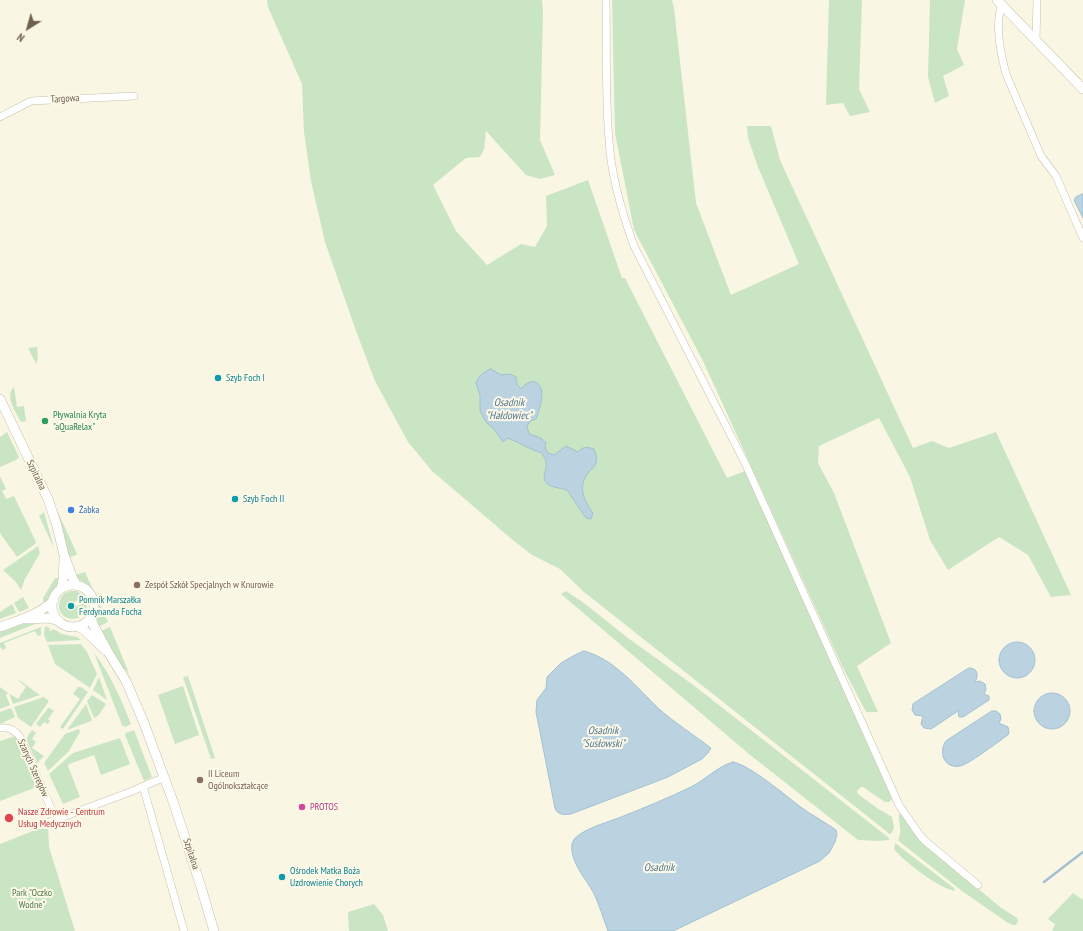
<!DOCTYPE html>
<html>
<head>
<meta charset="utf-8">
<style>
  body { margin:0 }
  #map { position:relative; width:1083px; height:931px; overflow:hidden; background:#faf6e4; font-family:"PT Sans Narrow",sans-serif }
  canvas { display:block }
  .north { position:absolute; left:8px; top:8px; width:40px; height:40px; -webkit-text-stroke:3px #fdf9e9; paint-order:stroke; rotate:217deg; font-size:11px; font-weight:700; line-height:16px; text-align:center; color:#6f604c }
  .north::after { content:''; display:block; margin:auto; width:14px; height:18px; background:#6f604c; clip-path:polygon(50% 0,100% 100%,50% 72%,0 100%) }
</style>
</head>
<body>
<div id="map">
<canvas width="1083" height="931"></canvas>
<div class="north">N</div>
</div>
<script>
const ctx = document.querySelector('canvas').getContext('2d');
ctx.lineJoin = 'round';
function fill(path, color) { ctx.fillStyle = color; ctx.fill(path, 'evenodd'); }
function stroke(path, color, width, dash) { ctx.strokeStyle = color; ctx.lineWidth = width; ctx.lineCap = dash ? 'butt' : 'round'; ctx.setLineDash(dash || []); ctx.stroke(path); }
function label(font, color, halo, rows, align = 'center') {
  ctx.font = font + ' "PT Sans Narrow",sans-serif'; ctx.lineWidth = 4; ctx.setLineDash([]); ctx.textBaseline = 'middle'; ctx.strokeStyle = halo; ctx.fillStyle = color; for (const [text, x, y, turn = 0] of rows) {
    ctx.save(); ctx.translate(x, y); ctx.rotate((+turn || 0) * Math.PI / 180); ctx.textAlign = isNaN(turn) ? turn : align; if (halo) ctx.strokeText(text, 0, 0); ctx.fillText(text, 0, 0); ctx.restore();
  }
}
const green = new Path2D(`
  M267,0H542L543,13L540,140L555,175L540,179L526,175L486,131L484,149L480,157L466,158L433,185L456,231L487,265L521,244L535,247L547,226L546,196L588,180L622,278H625L727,478L745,471L892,799L889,802H885L863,787H861L857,791L858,794L877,808L892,817L894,827L892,833L889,834L886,831L584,592L560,569L532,555L514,541L432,471L408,442L375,381L356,331L325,242L311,181L304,132L302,84L268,7Z
  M612,0H672L674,8L696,203L731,295L799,264L758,167L748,138L747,126H771L780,160L913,448L932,441L949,448L996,432L1071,595L1051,597L1028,555L999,537L948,570L930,540L910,477L879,418L819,446L818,463L834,493L891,643L857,666L878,712H866L842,666L703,361L634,230L615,133Z
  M829,0H862L859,89L870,112L850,116L843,103L826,105Z
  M930,0H965L957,49L964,65L943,76L949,96L935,103L928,77Z
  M37,347L38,358L36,364L28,348Z
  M14,387L17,407L24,406L26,421L21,422C16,412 4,396 14,387Z
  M7,432L19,457L16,460L0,467V437Z
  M0,476L6,489L2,491L6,499L14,496L36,542L35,544L17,557L0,533Z
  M57,510L77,554L76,555L71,557L69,556Z
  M44,512L54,548L39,516Z
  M38,546L40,553L25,579L21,590L16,582L3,570Z
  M85,572L108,622L98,627C98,624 96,620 96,617C95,606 101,601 92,590C87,584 80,582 75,575Z
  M55,578H61L59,584L44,605L43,598Z
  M71,591H77L82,595L81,599L74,602L76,606L83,604L87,606C84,627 53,620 60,601C61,595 66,592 71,591Z
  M566,591L584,603L628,638L692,684L889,838V840L878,841L858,840L749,754L561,594Z
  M23,597L29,608L19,612L14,603Z
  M12,604L16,613L0,619V612Z
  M41,621L40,622L0,638V632L19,625Z
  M45,626L50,628L49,630L51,631L53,629L62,634L77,637L81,640L47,642L44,635Z
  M41,627V635L38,636L35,631L4,643L6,648L3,650L0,647V643Z
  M110,627L129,673L123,668L101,631Z
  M81,644L87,652L97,674L90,688L55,664L48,645Z
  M94,653C111,675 121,699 131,724L125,727L122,725Z
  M188,676L215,758L211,759L183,677Z
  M99,677L106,697L107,700L93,690Z
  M19,680L40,695L13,704L10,696V694L18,699L26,687L19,681Z
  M183,686L199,735L175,744L158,695Z
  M0,687L8,693L6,695L10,705L0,709Z
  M78,687H81L88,692L63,729L60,727L80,699L73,694Z
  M92,695L106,704L98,716L94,718L87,701Z
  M44,697L49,701L31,727L18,718L14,707Z
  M86,704L92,720L91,721L67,730Z
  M11,708L15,717L0,724V712Z
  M48,708H50L54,711L48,719L50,721L48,724L44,722L40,727L36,724Z
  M79,729L80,732L69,751L48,771L44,763L65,734Z
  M32,730L36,733L32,739L36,742L32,748L44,756L37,763L26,739Z
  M134,730L152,777L144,781L125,735L126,733Z
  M15,736L37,787L0,801V741Z
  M120,738L130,764L101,775L94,755L69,764L68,766L80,797L63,804L49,774L73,753Z
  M899,814L903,816L915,833L926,845L1000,907L1017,918L1018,921L1016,925H1013L1008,923L962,891L900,842L898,840C903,830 898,824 899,814Z
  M48,825L49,847L75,931H0V844Z
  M895,843L954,888L955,891C940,889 903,861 894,849Z
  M1073,893L1083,900V931H1052L1055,924L1048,919Z
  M374,904L383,915L388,931H349L348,912Z`);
const water = new Path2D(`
  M1083,194V218L1074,200L1076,197Z
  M491,369L501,375L510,374L516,377L517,384L521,389C524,385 529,381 535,382C548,387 539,410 536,419L530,421L527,426L529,434L541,438L546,443L545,448L548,453L554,455L566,446L578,452C583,446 587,447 594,449C596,454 598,460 595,465C594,468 589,471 587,474C578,488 584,501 593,513L591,519L586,518L567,490C561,488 554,488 549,485C539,479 548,470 546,462C546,459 543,456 542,453C529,449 520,443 508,438L503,442L494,429L486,422L480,411V395L476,383C479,376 483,372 491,369Z
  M999 660a18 18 0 1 1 36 0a18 18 0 1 1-36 0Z
  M584,651C615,659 637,688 659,709C675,723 694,735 711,748L708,753L702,759L668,777L571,814C565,815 557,815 555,808L536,712L537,700L546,688L547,677L561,663L573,656Z
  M969,668C978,668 979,675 975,682L980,681L985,684L986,690L984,694L989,696V700L963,717H959L958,711L931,729L924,728L921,724L923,716L915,715L912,710L913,704Z
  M1034 711a18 18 0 1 1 36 0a18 18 0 1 1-36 0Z
  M992,711H996L1000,714L1001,719L999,723L1008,727L1009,732L1008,735C999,741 968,765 960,766C944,769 938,752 946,741Z
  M733,762C750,765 786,796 802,808C813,816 825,822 836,830L837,834L835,842L829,853L820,861L673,931H608C604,920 600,907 595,896C589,882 569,862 572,844C574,831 609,822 621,817C644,808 668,798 691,787C705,780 718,766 733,762Z`);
const stream = new Path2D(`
  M1044,882L1083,852`);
const minor = new Path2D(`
  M606,0C607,46 605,93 609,140C611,175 622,213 634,246L746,465L899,805L919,834L924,840L978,885
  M1002,5C994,24 1001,55 1006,74L1041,156L1056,176L1083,238
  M1036,40L1037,0
  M0,117L31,101L134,96
  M0,728C8,727 15,730 20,737L56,820
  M143,786L184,931
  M47,823L130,792L165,777`);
const tertiary = new Path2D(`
  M997,0L1083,89
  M0,399L48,499L57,526L64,555L73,579L77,586
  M52 606a21 21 0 1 1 42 0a21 21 0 1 1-42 0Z
  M61,589L63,580L64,559
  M91,616L93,624L108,652L126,681L144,723L174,804L201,887L214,931
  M27,619L49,618L59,621
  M77,626L84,630L105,650
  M0,627C17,621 41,614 54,600`);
const markers = [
  [218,378,4,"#0f9aa8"],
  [45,421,4,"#2e9e5b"],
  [235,499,4,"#0f9aa8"],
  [71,510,4,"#3f7fe0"],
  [137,585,4,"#8d6e63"],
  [71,606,4,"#0f9aa8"],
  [200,780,4,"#8d6e63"],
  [302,807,4,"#d1479c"],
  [9,818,5,"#e0444e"],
  [282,877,4,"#0f9aa8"]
];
const streetNames = [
  ["Targowa",65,99,-3],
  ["Szpitalna",36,475,64],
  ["Szarych Szeregów",33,768,66],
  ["Szpitalna",191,854,72]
];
const cultureNames = [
  ["Szyb Foch I",226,378],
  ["Szyb Foch II",243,499],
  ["Pomnik Marszałka",79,600],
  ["Ferdynanda Focha",79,612],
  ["Ośrodek Matka Boża",290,871],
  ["Uzdrowienie Chorych",290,883]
];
const leisureNames = [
  ["Pływalnia Kryta",53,415],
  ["\"aQuaRelax\"",53,427]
];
const shopNames = [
  ["Żabka",79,510]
];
const educationNames = [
  ["Zespół Szkół Specjalnych w Knurowie",145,585],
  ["II Liceum",208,774],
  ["Ogólnokształcące",208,786]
];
const hotelNames = [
  ["PROTOS",310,807]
];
const healthNames = [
  ["Nasze Zdrowie - Centrum",18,812],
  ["Usług Medycznych",18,824]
];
const parkNames = [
  ["Park \"Oczko",32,893],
  ["Wodne\"",32,905]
];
const waterNames = [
  ["Osadnik",509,403],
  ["\"Hałdowiec\"",509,416],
  ["Osadnik",603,731],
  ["\"Susłowski\"",603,744],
  ["Osadnik",659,868]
];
fill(green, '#cae5c4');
fill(water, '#bbd3e1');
stroke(water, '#a2c0d1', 1);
stroke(stream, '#a2c0d1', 2.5);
stroke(minor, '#c9bfab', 8);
stroke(tertiary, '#c9bfab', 10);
stroke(minor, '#fff', 7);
stroke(tertiary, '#fff', 9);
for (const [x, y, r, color] of markers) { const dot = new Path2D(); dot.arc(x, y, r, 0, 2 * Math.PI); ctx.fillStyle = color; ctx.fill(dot); stroke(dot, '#fdf9e9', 1.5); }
label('10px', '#6f604c', '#fdf9e9', streetNames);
label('10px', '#0d838f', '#fdf9e9', cultureNames, 'left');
label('10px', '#27864d', '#fdf9e9', leisureNames, 'left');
label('10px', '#366cbe', '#fdf9e9', shopNames, 'left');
label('10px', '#785e54', '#fdf9e9', educationNames, 'left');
label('10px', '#b23c85', '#fdf9e9', hotelNames, 'left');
label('10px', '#be3a42', '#fdf9e9', healthNames, 'left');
label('10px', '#4d7a49', '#fdf9e9', parkNames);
label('italic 11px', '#4f768d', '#fdf9e9', waterNames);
</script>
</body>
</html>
